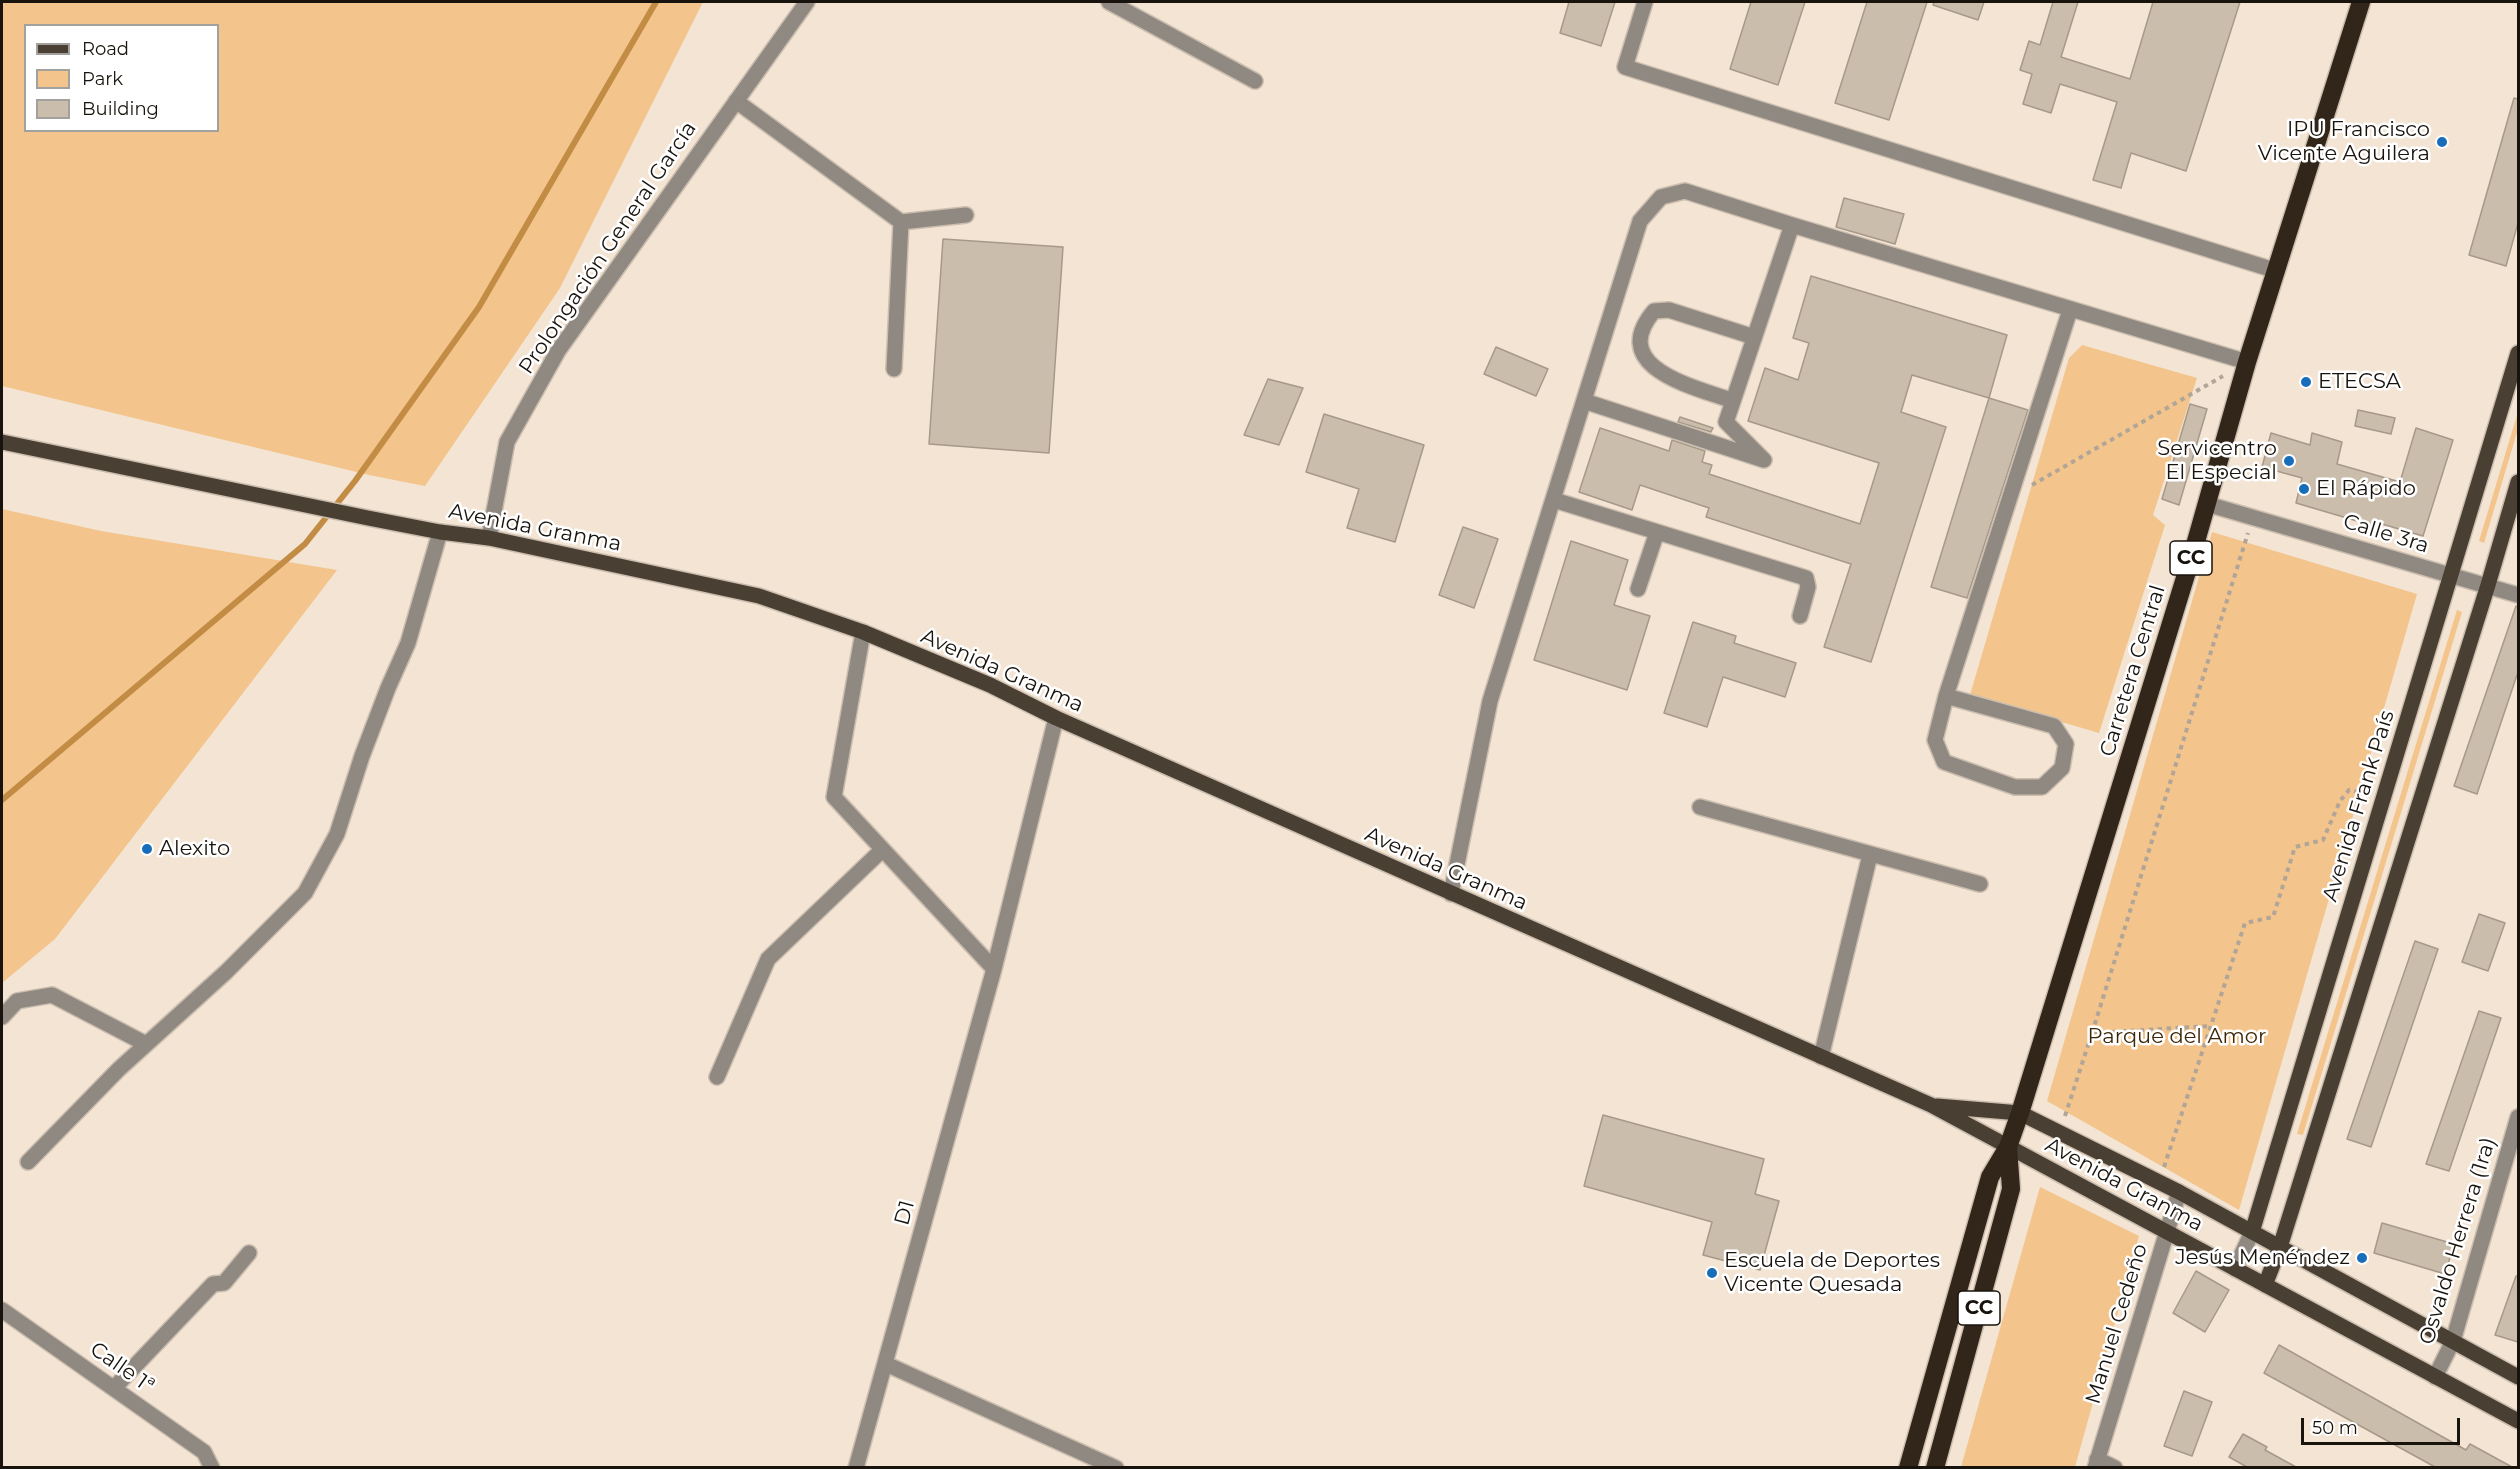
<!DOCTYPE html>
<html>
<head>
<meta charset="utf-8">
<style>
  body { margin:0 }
  #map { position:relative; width:2520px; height:1469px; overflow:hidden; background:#f3e4d3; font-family:Montserrat,sans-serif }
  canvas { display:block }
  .frame { position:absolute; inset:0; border:3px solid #18130d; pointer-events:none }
  .legend { position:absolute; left:24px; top:24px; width:195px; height:108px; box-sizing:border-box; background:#fff; border:2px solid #a3a19e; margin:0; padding:8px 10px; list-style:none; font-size:18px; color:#18130d }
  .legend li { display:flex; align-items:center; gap:12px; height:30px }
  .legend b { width:30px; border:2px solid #a3a19e }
  .scale { position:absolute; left:2301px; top:1418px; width:159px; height:27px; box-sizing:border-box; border:3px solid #18130d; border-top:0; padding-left:8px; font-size:18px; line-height:21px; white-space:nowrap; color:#18130d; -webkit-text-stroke:4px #fff; paint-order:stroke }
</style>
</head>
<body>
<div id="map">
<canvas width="2520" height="1469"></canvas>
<div class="frame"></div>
<ul class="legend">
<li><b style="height:8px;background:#493f33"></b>Road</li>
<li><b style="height:16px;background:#f3c48c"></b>Park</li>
<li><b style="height:16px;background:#cbbdac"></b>Building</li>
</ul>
<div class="scale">50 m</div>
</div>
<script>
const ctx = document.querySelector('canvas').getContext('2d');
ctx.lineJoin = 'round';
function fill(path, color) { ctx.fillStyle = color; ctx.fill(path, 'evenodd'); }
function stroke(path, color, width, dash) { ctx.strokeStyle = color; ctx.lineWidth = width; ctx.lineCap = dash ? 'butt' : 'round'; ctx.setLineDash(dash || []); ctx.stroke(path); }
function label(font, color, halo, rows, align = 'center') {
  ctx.font = font + ' Montserrat,sans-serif'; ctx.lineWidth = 5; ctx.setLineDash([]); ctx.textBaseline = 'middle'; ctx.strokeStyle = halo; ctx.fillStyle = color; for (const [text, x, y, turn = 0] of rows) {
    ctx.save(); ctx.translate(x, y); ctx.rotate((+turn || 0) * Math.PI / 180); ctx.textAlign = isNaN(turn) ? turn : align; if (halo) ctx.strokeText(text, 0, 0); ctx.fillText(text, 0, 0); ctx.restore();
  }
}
const green = new Path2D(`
  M2,2H703L560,288L425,486L369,475L2,386ZM26,26H218V130H26Z
  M2082,345L2197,378L2153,515L2165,525L2099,733L1970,695L2069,358Z
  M2518,412V429L2484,543L2479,541Z
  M2,509L101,531L337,570L55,939L2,983Z
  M2212,532L2417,594L2239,1210L2047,1101Z
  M2457,610L2462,612L2303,1135L2297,1134Z
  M2040,1187L2139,1236L2075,1467H1961Z`);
const stream = new Path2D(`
  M2,800L305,544L355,481L479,307L656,2`);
const building = new Path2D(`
  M1569,2H1615L1601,46L1560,33Z
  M1751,2H1805L1778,85L1730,69Z
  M1867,2H1927L1889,120L1835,103Z
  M1934,2H1984L1978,20L1933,5Z
  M2053,2H2078L2061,57L2130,79L2153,2H2240L2186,171L2131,153L2121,188L2093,180L2117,102L2060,84L2051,113L2023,104L2032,74L2020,70L2029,41L2040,45Z
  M2514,98L2518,99V223L2506,266L2469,255Z
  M1844,198L1904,214L1895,244L1836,227Z
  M943,239L1063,247L1049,453L929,444Z
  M1811,276L2007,335L1989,398L1912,375L1901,412L1946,427L1871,662L1824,647L1851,564L1706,517L1709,508L1640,485L1632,510L1579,492L1600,428L1669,451L1672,440L1705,451L1702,462L1712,465L1709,474L1860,524L1879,463L1748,421L1765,368L1798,380L1809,343L1793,338Z
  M1496,347L1548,369L1536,396L1484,374Z
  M1268,379L1303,388L1279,445L1244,435Z
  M1989,398L2028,410L1967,598L1931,587Z
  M2190,404L2207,409L2179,505L2162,499Z
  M2358,410L2395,418L2391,434L2355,426Z
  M1324,414L1424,445L1395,542L1347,528L1359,489L1306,472Z
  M1680,417L1713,428L1711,432L1678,422Z
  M2416,428L2453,440L2423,536L2375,522L2374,526L2296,503L2302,478L2262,467L2271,433L2310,445L2312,433L2342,442L2337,464L2400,482Z
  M1463,527L1498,539L1474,608L1439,595Z
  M1571,541L1628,560L1614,605L1650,616L1627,690L1534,660Z
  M2516,606L2518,607V672L2477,794L2454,786Z
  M1693,622L1736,636L1734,643L1796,663L1785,697L1723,677L1707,727L1664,713Z
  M2479,914L2505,923L2488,971L2462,962Z
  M2415,941L2438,949L2371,1147L2347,1139Z
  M2479,1011L2501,1018L2449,1171L2426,1164Z
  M1603,1115L1764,1159L1755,1194L1779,1201L1760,1270L1703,1255L1712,1222L1584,1186Z
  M2382,1223L2454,1244L2445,1274L2374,1253Z
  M2196,1271L2229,1290L2205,1332L2173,1313Z
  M2516,1276H2518V1342L2495,1335Z
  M2279,1345L2466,1450L2470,1444L2512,1467H2435L2264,1373Z
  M2184,1391L2212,1402L2192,1456L2164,1446Z
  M2243,1434L2267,1447L2265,1450L2296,1467H2247L2229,1457Z`);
const path = new Path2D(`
  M2032,485L2223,376
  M2092,1033L2248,533
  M2065,1116L2092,1033L2211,1026
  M2164,1167L2245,923L2273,917L2295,847L2323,840L2340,801L2349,790L2367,794`);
const minor = new Path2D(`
  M1109,2L1255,81
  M1645,2L1625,67L2277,271
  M736,101L901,222L966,215
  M894,369L901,222
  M1584,401L1764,460L1726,422L1792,225
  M1733,401C1695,387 1606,368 1654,311L1669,310L1754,337
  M1554,500L1806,578L1808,587L1800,616
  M2207,504L2518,595
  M489,538L507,442L558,351L807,2
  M1638,589L1657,532
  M863,632L834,797L994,969
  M1946,696L2054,726L2066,744L2062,768L2042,787H2015L1944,762L1935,740L1946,696L2070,310
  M1700,807L1980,884
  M1451,894L1490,701L1640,221L1661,197L1685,191L1792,225L2247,362
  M2,1017L17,1001L52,995L146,1044
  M1821,1057L1870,855
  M717,1077L768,959L882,850
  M28,1162L119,1069L226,972L305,893L337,834L362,756L388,688L408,643L440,532
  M2235,1269L2252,1232
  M2,1310L204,1452L212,1468
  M886,1364L1116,1468
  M2435,1377L2453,1341L2518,1117
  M114,1388L213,1284L224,1283L249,1253
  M2097,1459L2115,1468
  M856,1468L994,969L1056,718
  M2095,1468L2179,1192`);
const major = new Path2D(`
  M2,442L368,518L440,532L489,538L759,596L863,632L990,685L1056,718L1931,1105L2518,1421
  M1937,1106L2020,1113L2179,1192L2518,1377
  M2252,1232L2518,353
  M2265,1285L2280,1247L2488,585L2518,482`);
const highway = new Path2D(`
  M1908,1468L1990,1177L2008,1147L2020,1113L2193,552L2247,362L2361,2
  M1935,1468L2011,1189L2008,1147`);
const markers = [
  [2442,142,6,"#186dbb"],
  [2306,382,6,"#186dbb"],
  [2289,461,6,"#186dbb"],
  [2304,489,6,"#186dbb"],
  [147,849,6,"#186dbb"],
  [2362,1258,6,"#186dbb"],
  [1712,1273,6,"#186dbb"]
];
const shields = [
  [2191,558,42],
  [1979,1308,42]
];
const shieldNames = [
  ["CC",2191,558],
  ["CC",1979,1308]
];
const poiNames = [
  ["IPU Francisco",2430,130,"right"],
  ["Vicente Aguilera",2430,154,"right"],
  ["ETECSA",2318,382],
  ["Servicentro",2277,449,"right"],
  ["El Especial",2277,473,"right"],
  ["El Rápido",2316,489],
  ["Alexito",159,849],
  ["Jesús Menéndez",2350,1258,"right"],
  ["Escuela de Deportes",1724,1261],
  ["Vicente Quesada",1724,1285]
];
const streetNames = [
  ["Prolongación General García",608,248,-56],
  ["Avenida Granma",535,528,11],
  ["Calle 3ra",2386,534,17],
  ["Avenida Granma",1002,671,24],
  ["Carretera Central",2133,671,-73],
  ["Avenida Frank País",2359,806,-73],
  ["Avenida Granma",1446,869,24],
  ["Avenida Granma",2124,1185,28],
  ["D1",905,1213,-75],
  ["Osvaldo Herrera (1ra)",2458,1241,-73],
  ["Manuel Cedeño",2117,1324,-73],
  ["Calle 1ª",122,1368,35]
];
const parkNames = [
  ["Parque del Amor",2177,1037]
];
fill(green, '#f3c48c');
stroke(stream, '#c28c45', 6);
fill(building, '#cbbdac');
stroke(building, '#a79989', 1.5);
stroke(minor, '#ccbeaf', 18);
stroke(major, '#ccbeaf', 18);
stroke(highway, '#ccbeaf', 21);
stroke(path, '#b1a597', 4, [4.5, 4.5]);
stroke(minor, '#8f8982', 15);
stroke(major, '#493f33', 15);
stroke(highway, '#312619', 18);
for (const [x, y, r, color] of markers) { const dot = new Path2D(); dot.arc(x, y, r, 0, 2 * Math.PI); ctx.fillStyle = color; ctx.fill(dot); stroke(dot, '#fff', 2); }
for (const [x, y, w] of shields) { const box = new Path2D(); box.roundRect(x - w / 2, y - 17, w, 34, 4.5); ctx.fillStyle = '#fff'; ctx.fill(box); stroke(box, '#18130d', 1.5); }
label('bold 20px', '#18130d', null, shieldNames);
label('21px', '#18130d', '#fff', poiNames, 'left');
label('21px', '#18130d', '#fff', streetNames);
label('21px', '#3d2707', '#fff', parkNames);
</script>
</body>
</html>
